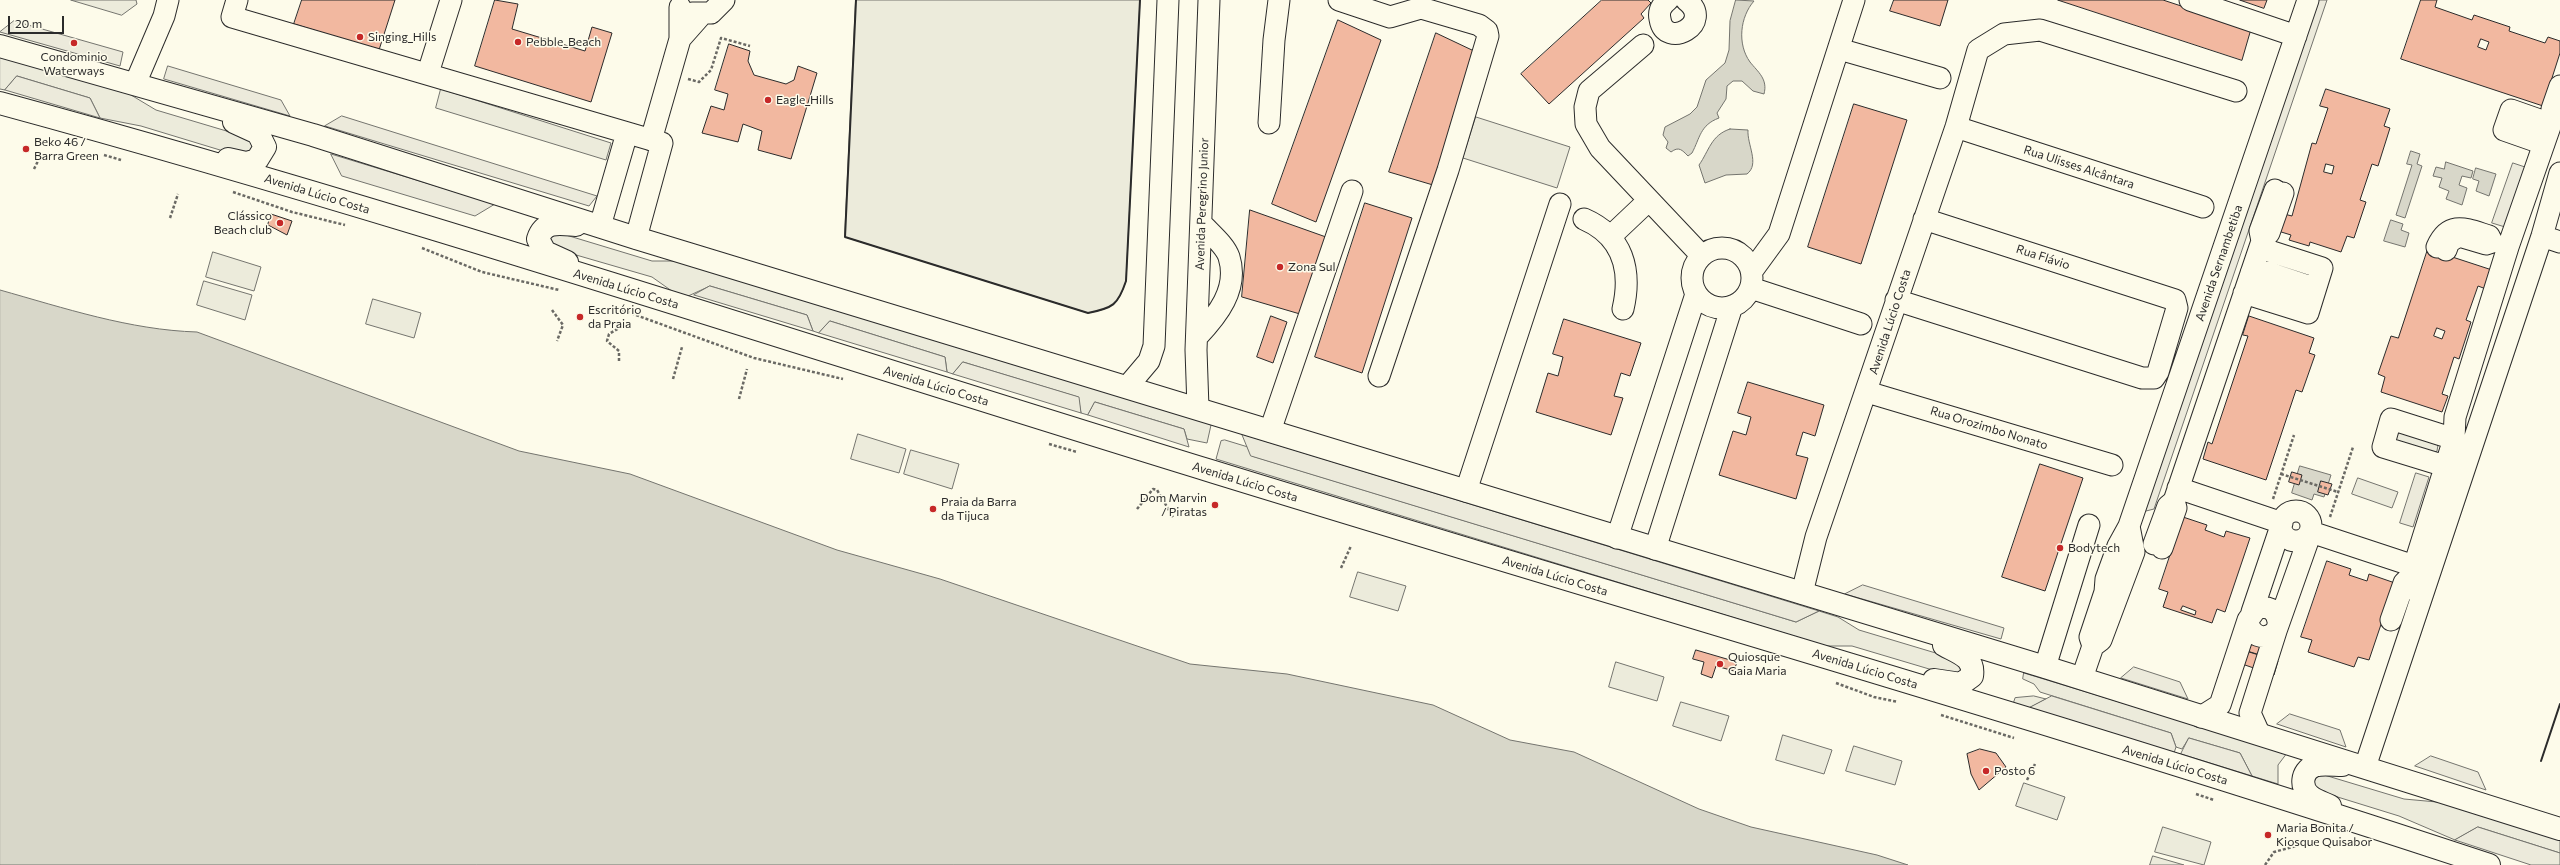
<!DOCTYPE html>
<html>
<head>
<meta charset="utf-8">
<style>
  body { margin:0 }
  #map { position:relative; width:2560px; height:865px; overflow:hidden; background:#fdfbea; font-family:Commissioner,sans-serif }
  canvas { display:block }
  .scale { position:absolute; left:8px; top:16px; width:56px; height:18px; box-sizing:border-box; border:2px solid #2b2b2b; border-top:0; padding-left:5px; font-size:12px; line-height:14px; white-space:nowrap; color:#2b2b2b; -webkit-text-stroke:3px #fdfbea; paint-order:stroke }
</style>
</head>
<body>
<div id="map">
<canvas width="2560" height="865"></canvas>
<div class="scale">20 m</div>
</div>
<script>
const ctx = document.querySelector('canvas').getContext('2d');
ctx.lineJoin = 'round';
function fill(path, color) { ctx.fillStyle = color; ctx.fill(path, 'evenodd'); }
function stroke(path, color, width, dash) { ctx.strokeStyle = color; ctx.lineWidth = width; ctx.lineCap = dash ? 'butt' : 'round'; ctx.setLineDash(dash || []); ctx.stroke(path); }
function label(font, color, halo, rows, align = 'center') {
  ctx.font = font + ' Commissioner,sans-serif'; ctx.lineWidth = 3; ctx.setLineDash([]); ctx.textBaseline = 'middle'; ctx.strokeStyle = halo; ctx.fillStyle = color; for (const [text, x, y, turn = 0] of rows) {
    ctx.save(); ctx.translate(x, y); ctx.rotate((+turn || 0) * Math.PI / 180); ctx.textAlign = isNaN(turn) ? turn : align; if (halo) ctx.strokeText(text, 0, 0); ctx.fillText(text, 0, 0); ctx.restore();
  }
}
const green = new Path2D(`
  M71,0H136L137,4L122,15Z
  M856,0H1140L1126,281C1118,305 1113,308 1088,313L845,237Z
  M0,57L126,92L156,110L250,138L253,151L243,157L141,126L100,118L90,98L17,76L5,90L0,89Z
  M441,89L611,143L606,160L436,108Z
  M1476,117L1570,147L1557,188L1463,158Z
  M556,232L652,261H682L1209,422L1211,425L1207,443L1187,439L1184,429L1095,402L1088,415L1081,413L1078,397L963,362L953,374L947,372L945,357L830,321L819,333L813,331L807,315L710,286L686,297L676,294L652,277L552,248L548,237Z
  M213,252L261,267L254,291L206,277Z
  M204,281L252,295L245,320L197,305Z
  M373,299L421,313L414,338L366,324Z
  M2395,430L2438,445L2437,451L2430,456L2391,438Z
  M858,434L906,449L899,473L851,459Z
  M1225,440L1248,447L1252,456L1796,622L1819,611L1838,617L1859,630L1959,660L1964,669L1956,677L1852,646H1826L1216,459L1221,441Z
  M911,450L959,464L952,489L904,474Z
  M2358,478L2398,492L2392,508L2352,494Z
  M1358,572L1406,586L1398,611L1350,597Z
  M1616,662L1664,677L1657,701L1609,687Z
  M2024,673L2287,753L2278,765V784L2252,776L2240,753L2189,738L2182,749L2176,747L2171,733L2040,692L2034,684L2023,679Z
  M2034,696L2046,699L2029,708L2013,704L2015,698Z
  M1681,702L1729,716L1721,741L1673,726Z
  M1783,735L1832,750L1824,774L1776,760Z
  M1854,746L1902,761L1895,785L1846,771Z
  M2321,774L2404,799L2448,803L2560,840V853L2478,827L2455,840L2399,816L2315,790L2312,779Z
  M2024,783L2065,797L2057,820L2016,806Z
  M2163,827L2211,842L2204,865L2155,852Z
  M2153,856L2184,865H2150Z`);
const parking = new Path2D(`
  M2317,0H2327L2154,509L2142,512Z
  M14,21L123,52L120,66L0,32Z
  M168,66L281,100L290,116L164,79Z
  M17,76L90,98L100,118L5,90Z
  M342,116L597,196L589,206L325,126Z
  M331,154L495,204L475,216L342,176Z
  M2513,163L2525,167L2505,227L2492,223Z
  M710,286L807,315L813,331L694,295Z
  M830,321L945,357L947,372L819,333Z
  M963,362L1079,397L1081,413L953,374Z
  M1095,402L1184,429L1189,447L1088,415Z
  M1242,434L1819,611L1796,622L1251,456Z
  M2416,473L2429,477L2413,527L2400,523Z
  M1863,585L2004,628L2001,639L1845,594Z
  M2134,667L2180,682L2188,699L2121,678Z
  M2052,696L2171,733L2176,747L2174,753L2029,708Z
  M2290,714L2340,730L2346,747L2277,724Z
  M2189,738L2240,753L2252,776L2181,754Z
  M2431,756L2478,772L2486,790L2415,766Z
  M2478,827L2560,853V865H2531L2455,840Z`);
const water = new Path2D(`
  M1736,0L1754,1C1740,17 1737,44 1750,62C1758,72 1768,79 1764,94L1753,91L1742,81H1733L1727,86L1726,99L1717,113L1719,118C1700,125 1700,138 1692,153L1688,156C1682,150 1679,146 1671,152L1666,148L1668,142L1663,135L1665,127L1690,114L1697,107L1706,80L1725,63L1729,50L1730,21Z
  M1730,129L1748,130C1747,145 1760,164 1747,174L1726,175L1705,183L1699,165C1709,151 1711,135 1730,129Z
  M2411,151L2420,154L2417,164L2422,166L2405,218L2396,215L2412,165L2407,164Z
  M2446,162L2473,171L2471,178L2462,176L2459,185L2467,188L2462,205L2446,199L2449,191L2439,187L2442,178L2433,176L2436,167L2444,169Z
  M2476,168L2496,174L2489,196L2476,191L2479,181L2473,179Z
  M2391,220L2403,224L2401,230L2409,233L2405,247L2384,241Z
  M0,290C64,308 130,330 197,332L519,451L630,474L837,550L940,579L1190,664L1287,674L1433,705L1510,740L1574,752L1699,809L1751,827L1877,855L1908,865H0Z
  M2300,466L2331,475L2324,497L2314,494L2312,500L2292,493Z`);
const building = new Path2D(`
  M302,0H395L379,50L294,24Z
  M495,0L518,4L512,29L585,51L592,27L612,33L591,102L475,66Z
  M1602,0H1648L1651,3L1641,14L1644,18L1549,104L1521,74Z
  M1894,0H1948L1940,26L1890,11Z
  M2058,0H2163L2251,29L2242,60Z
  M2240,0H2267L2264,8Z
  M2421,0H2437L2435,7L2472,20L2474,15L2510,27L2509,31L2545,43L2548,37L2560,41V53L2543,106L2401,59ZM2481,39L2489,42L2486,50L2478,47Z
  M1338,20L1381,40L1316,222L1272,204Z
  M1436,33L1474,51L1433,185L1389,172Z
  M729,44L750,51L748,61L754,75L786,84L794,80L798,66L817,73L791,159L758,150L762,131L743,124L738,142L702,133L711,106L724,110L728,94L715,90Z
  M2326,89L2390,109L2384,126L2390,128L2378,166L2372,164L2360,200L2366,202L2354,238L2347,236L2341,252L2310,242L2309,246L2289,240L2291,235L2278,231L2284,214L2292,216L2312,143L2316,144L2328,108L2320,106ZM2326,164L2334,166L2332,174L2324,172Z
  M1854,104L1907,120L1861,264L1808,247Z
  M1365,203L1412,218L1362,373L1315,357Z
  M1250,210L1326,237L1300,314L1242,297Z
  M271,214L292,221L287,235L268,225Z
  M2428,249L2492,270L2486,289L2478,286L2466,320L2471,322L2459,359L2454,357L2442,394L2448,396L2442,412L2381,392L2385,377L2378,374L2391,336L2398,338ZM2437,328L2445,331L2442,339L2434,336Z
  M1271,316L1287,322L1273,363L1257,357Z
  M2249,316L2314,338L2309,353L2315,355L2302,392L2296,390L2266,480L2203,459L2208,442L2212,444L2248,336L2243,335Z
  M1564,319L1641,343L1630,376L1621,373L1614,396L1623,398L1611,435L1536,412L1548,373L1558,376L1563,357L1553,354Z
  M1748,382L1824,405L1815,436L1803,432L1796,455L1808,458L1796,499L1719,475L1733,431L1746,435L1751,417L1738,413Z
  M2040,464L2083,478L2045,591L2002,577Z
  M2292,472L2302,475L2299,485L2289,482Z
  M2321,481L2332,484L2328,495L2318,492Z
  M2183,517L2207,525L2205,530L2224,537L2226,531L2250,538L2225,612L2217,609L2212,623L2163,607L2168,592L2159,589ZM2183,606L2196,611L2195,615L2181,610Z
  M2327,561L2351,569L2349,575L2367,581L2369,574L2395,583L2369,660L2358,657L2354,667L2308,652L2312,640L2301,637Z
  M2251,640L2264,644L2260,655L2247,651Z
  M1696,650L1737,662L1734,671L1716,666L1712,678L1701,674L1704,662L1693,659Z
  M2246,651L2278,661L2274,675L2242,664Z
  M1980,749L1996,753L2006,767L1979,790L1971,774L1967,754Z`);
const path = new Path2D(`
  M688,79L699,82L711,70L721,38L750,46
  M104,155L121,160
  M34,169L39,159
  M233,192L292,212L345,225
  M170,218L178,194
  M422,248L482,272L559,290
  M552,310L563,325L557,341
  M622,310L754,358L843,379
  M619,361V351L607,341L609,334L619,328
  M673,379L682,347
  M739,399L747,369
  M1049,444L1077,452
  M2281,474L2338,492
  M2273,499L2294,435
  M1137,509L1153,489L1157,490L1173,517
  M2330,517L2353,447
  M1341,568L1351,546
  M1836,683L1874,697L1898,702
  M1941,715L2014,738
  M2027,780L2035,764
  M2196,794L2214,800
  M2265,865L2274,852L2296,846`);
const minor = new Path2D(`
  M237,0L232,17L662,143L636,238
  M1339,0L1390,17L1421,8L1479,25L1487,31L1488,36L1448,170L1379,376
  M1668,0C1662,5 1658,10 1660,19C1665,51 1716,23 1686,0
  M2190,0L2296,36
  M680,7V39L703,13
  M692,13H711L724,0
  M1643,45L1589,91L1585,107L1586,124L1600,148L1701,255
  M1839,49L1940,78
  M428,73L451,0
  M135,84L164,16L168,0
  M2560,86L2552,109L2554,115L2560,112
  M1269,123L1274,40L1279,0
  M1956,127L2203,207
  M651,140L680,39
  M2544,144L2504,130L2511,110L2551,124
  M2275,190L2260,231L2262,241L2269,233L2283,193
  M1584,219C1623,236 1632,270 1623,309
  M600,226L627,133
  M1611,236L1648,201
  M2542,236L2560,242
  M2437,247C2449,220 2466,229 2489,236L2492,242L2486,244L2459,236L2449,242L2446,250
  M1692 278a30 30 0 1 1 60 0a30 30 0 1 1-60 0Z
  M1752,271L1779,234L1854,0
  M1751,288L1861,324
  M2244,293L2308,313L2322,268L2260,248
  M2302,294L2262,282L2251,273L2266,272L2305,285
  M1896,300L2142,378H2154L2158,372L2177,308L2175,300L1924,219
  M1197,337C1217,316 1239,289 1229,257C1225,245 1210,233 1201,223
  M1127,387L1149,361L1154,346L1168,0
  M1867,392L2112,465
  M1198,408L1196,350L1209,0
  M1270,431L1352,191
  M2445,466L2383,447L2391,419L2454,439
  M2178,488L2282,523L2252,612
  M1466,491L1560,204
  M2174,501L2262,241
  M2281 526a15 15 0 1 1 30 0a15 15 0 1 1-30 0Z
  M2129,526L2308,0
  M1617,538L1696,294
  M2154,544L2168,506L2174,501L2176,508L2162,548
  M1655,549L1732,306
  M2411,576L2454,439L2455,417L2508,247L2554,115
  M1802,593L1816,537L1956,127L1978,50L2004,34L2040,30L2236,91
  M2391,620L2404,583L2411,576L2412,589
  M2278,621C2276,609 2267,605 2256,609L2248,620C2249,636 2265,642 2276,631L2311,532L2414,566
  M2045,667L2089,525
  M2082,678L2093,646L2090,637L2105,592L2106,579L2118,546L2129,526L2134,552L2101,640L2093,646
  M2201,717L2220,705L2248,620
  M2259,733L2250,713L2276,631
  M2365,767L2542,236L2560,173`);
const major = new Path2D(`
  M0,46L313,135L636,238L2045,667L2560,829
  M0,103C408,214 810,348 1214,472C1639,603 2066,725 2489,865
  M228,159L246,163L257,160L265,147L258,133L234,122
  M567,262L545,252L538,239C544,220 560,224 576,225
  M1934,680L1961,684L1972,676C1975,657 1958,653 1944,645
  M2330,806C2324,803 2316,801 2310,796C2300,788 2301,771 2314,766C2321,763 2334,765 2342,765`);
const wall = new Path2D(`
  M856,0L845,237L1088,313C1113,308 1118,305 1126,281L1140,0
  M2541,761L2560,704`);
const markers = [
  [360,37,4,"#c62828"],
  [518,42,4,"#c62828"],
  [74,43,4,"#c62828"],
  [768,100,4,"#c62828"],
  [26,149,4,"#c62828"],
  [280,223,4,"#c62828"],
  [1280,267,4,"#c62828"],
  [580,317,4,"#c62828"],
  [1215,505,4,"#c62828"],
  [933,509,4,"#c62828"],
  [2060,548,4,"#c62828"],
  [1720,664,4,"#c62828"],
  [1986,771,4,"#c62828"],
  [2268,835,4,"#c62828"]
];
const poiNames = [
  ["Singing_Hills",368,37],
  ["Pebble_Beach",526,42],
  ["Condominio",74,57,"center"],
  ["Waterways",74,71,"center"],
  ["Eagle_Hills",776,100],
  ["Beko 46 /",34,142],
  ["Barra Green",34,156],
  ["Clássico",272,216,"right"],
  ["Beach club",272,230,"right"],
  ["Zona Sul",1288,267],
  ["Escritório",588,310],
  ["da Praia",588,324],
  ["Dom Marvin",1207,498,"right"],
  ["/ Piratas",1207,512,"right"],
  ["Praia da Barra",941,502],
  ["da Tijuca",941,516],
  ["Bodytech",2068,548],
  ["Quiosque",1728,657],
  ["Gaia Maria",1728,671],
  ["Posto 6",1994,771],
  ["Maria Bonita /",2276,828],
  ["Kiosque Quisabor",2276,842]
];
const streetNames = [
  ["Rua Ulisses Alcântara",2079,167,18],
  ["Avenida Lúcio Costa",317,194,17],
  ["Avenida Peregrino Junior",1202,204,-88],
  ["Rua Flávio",2043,257,18],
  ["Avenida Sernambetiba",2219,263,-71],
  ["Avenida Lúcio Costa",626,289,17],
  ["Avenida Lúcio Costa",1890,322,-72],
  ["Avenida Lúcio Costa",936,386,17],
  ["Rua Orozimbo Nonato",1989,428,17],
  ["Avenida Lúcio Costa",1245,482,17],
  ["Avenida Lúcio Costa",1555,576,17],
  ["Avenida Lúcio Costa",1865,669,17],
  ["Avenida Lúcio Costa",2175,765,17]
];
fill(green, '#ecebdb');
stroke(green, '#74746e', 1);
fill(parking, '#eceadb');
stroke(parking, '#74746e', 1);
fill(water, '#d8d7c9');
stroke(water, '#74746e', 1);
fill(building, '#f2b8a0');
stroke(building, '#2b2b2b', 1);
stroke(minor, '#2b2b2b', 23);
stroke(major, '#2b2b2b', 24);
stroke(path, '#6a6964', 2.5, [3, 2]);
stroke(minor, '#fdfbea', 21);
stroke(major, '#fdfbea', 22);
stroke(wall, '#2b2b2b', 2);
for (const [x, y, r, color] of markers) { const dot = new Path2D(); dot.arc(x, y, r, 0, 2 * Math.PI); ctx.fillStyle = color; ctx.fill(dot); stroke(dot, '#fdfbea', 1.5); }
label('12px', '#2b2b2b', '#fdfbea', poiNames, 'left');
label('12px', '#2b2b2b', '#fdfbea', streetNames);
</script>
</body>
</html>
